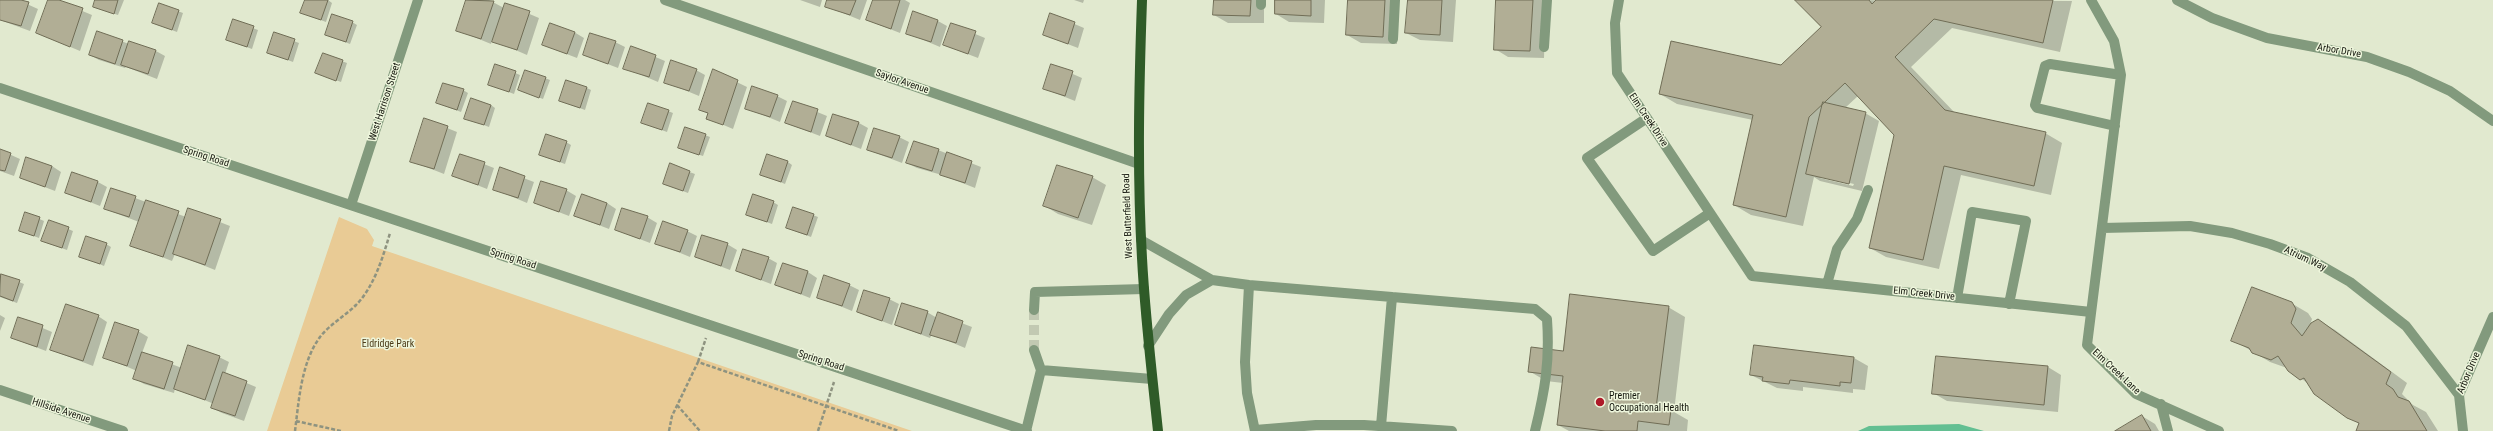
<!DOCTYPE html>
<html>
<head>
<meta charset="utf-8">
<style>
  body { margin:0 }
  canvas { display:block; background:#e1e9cf }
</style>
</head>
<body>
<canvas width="2493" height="431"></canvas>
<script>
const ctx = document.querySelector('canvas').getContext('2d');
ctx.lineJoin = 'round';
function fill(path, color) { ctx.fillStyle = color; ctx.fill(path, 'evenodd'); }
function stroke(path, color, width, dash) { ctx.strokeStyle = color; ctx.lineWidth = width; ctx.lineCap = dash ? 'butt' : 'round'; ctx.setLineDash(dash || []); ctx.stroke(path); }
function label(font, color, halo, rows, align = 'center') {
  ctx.font = font + ' "Roboto Condensed",sans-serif'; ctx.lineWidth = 3; ctx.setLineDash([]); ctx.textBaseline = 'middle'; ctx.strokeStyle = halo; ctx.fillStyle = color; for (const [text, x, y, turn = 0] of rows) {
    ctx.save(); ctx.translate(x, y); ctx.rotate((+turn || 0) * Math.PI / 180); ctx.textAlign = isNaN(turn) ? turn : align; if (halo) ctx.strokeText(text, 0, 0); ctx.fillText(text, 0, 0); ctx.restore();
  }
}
const green = new Path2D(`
  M339,217L367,229L374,240L372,246L912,431H267Z`);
const water = new Path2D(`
  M1959,424L1984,431H1858L1869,426Z`);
const shadow = new Path2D(`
  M0,0H18L38,9L30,31L0,20Z
  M49,0H56L92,15L80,51L37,33Z
  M96,0H124L118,15L99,9Z
  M306,0H328L332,3L326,22L301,13Z
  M467,0H489L504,8L506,4L539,18L527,55L492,40L491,44L457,30Z
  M800,0H822L820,7Z
  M828,0H867L860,20L826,6Z
  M874,0H905L910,3L900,33L867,20Z
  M1074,0H1084L1083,3Z
  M1215,0H1264V23H1228L1214,15Z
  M1276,0H1325L1324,23L1289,22L1276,14Z
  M1349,0H1398L1397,44L1361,43L1347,35Z
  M1409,0H1456L1453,42L1420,40L1406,33Z
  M1497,0H1546L1544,58L1508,57L1495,49Z
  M1797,0L2072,1L2060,52L1952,28L1911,67L1955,113L2045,133L2062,143L2051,195L1961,175L1939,269L1886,257L1870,248L1895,135L1858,96L1845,108L1865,113L1879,121L1862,191L1820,181L1814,177L1803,226L1751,215L1734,205L1753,120L1677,104L1660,94L1781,66L1822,27ZM1820,176L1854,184L1853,186L1820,178Z
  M159,4L183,13L177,32L153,23Z
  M1051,14L1084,28L1078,48L1044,35Z
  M234,21L258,30L252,49L227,40Z
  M938,21L947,26L940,47L907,33Z
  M352,22L357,25L350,44L331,37Z
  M951,24L985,38L978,58L944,45Z
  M97,32L129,44L156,51L165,56L157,79L126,67L125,68L99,60L90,55Z
  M574,32L584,38L577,58L543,45Z
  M275,34L299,43L293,62L269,53Z
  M615,42L625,47L618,68L584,55Z
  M632,47L665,61L658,82L625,68Z
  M323,54L347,63L341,82L317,73Z
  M496,65L520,75L514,94L490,85Z
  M1052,65L1082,78L1075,101L1045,89Z
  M696,70L705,75L699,96L665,82Z
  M714,71L747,87L733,129L707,118L709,114L700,109Z
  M545,78L550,80L543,99L519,90Z
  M587,88L591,90L585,110L560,101Z
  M463,90L468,93L461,112L437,103Z
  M777,96L787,101L780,122L746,108Z
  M793,102L827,116L820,136L786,123Z
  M491,105L495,108L489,127L465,118Z
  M668,111L673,113L667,132L642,123Z
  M425,119L457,132L444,174L411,161Z
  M859,123L868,128L861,149L827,136Z
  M705,135L710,137L703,156L684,150Z
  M899,137L909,142L902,163L868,150Z
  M566,142L571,145L565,164L545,157Z
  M0,150L20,159L14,176L0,171Z
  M938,150L981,167L975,188L942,175L917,168L907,163Z
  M461,155L494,168L487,189L454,176Z
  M788,162L792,165L785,184L761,174Z
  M670,165L695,174L688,193L664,184Z
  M52,166L61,172L55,191L21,178Z
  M500,169L534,182L527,203L494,189Z
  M1092,177L1106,185L1092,225L1058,214L1045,206Z
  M98,182L107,187L100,206L67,193Z
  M111,189L186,217L189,210L230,226L215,270L175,254L172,261L131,245L139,222L105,209Z
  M566,190L576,196L569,216L535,203Z
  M773,202L778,205L772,224L747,215Z
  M607,203L616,209L609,229L575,216Z
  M26,213L44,221L39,238L20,231Z
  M813,215L818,217L811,237L792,230Z
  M647,217L657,223L650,243L616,230Z
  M49,221L73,231L67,250L47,243Z
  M687,231L697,236L690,257L656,243Z
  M106,244L111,247L104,266L80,256Z
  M727,244L737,250L730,270L696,257Z
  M768,258L777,263L771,284L737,271Z
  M808,272L817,278L810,298L777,285Z
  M2,275L24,284L17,303L0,297Z
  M849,285L859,290L852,311L818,297Z
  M889,299L899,304L892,325L858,312Z
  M2291,303L2308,313L2312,319L2310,325L2318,320L2335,330L2407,383L2402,394L2413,405L2426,412L2438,431H2357L2360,424L2348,417L2310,385L2287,368L2270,362L2233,340Z
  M1668,307L1685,317L1674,412L1688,420L1687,431H1569L1558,425L1563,383L1546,381L1529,371L1564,352Z
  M927,312L937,318L938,314L972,327L965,348L932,334L930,338L896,325Z
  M0,315L5,318L0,331Z
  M98,316L107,322L93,366L51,350Z
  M19,318L52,332L46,351L12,338Z
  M138,331L148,337L142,353L182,368L219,357L229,362L225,374L256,387L244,421L222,413L212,408L214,404L175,388L174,393L144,384L134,378L137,371L104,357Z
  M1755,347L1854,358L1868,366L1865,390L1853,389V393L1803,387V391L1777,388L1751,375Z
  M2048,367L2061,375L2058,412L1947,401L1933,393Z
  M2142,416L2155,424L2159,431H2117Z`);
const building = new Path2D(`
  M0,0H21L29,2L21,26L0,20Z
  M48,0H59L83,8L70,47L36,33Z
  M95,0H118L114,14L93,7Z
  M305,0H328L321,20L300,13Z
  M466,0L494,1L481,39L456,31Z
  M827,0H856L850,15L825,7Z
  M873,0H900L891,29L866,20Z
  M1214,0H1251L1250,16L1213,15Z
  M1275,0H1311V16L1275,14Z
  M1348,0H1385L1383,37L1346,35Z
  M1408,0H1442L1440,35L1405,33Z
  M1496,0H1533L1530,51L1494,50Z
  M1795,0H1869L1872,4L1876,0H2053L2043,43L1934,19L1895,57L1945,110L2046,132L2034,186L1944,166L1923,260L1869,248L1894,135L1845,83L1809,117L1786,217L1733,205L1753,115L1659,94L1671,41L1781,65L1821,27Z
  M159,3L179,10L172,30L152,23Z
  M505,3L530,11L517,50L492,42Z
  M913,11L938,20L931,42L906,34Z
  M1050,13L1075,22L1068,44L1043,35Z
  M332,14L353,21L346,42L325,35Z
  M233,19L254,26L247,47L226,40Z
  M550,23L575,32L567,54L542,45Z
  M951,23L976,31L968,54L943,45Z
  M97,31L123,40L115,64L89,55Z
  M274,32L295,39L288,60L267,53Z
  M590,33L616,41L608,64L583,55Z
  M129,41L156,50L148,74L121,65Z
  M631,46L656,55L649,77L623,69Z
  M323,53L343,60L336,81L315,73Z
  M671,60L697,69L689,91L664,83Z
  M495,64L516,71L509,92L488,85Z
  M1051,64L1073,71L1065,96L1043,89Z
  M713,69L738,80L723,125L706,119L708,113L699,110Z
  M525,70L546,77L539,98L518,90Z
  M566,80L587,87L580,108L559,101Z
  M443,83L464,89L457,110L436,103Z
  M752,86L778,95L770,117L745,109Z
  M471,98L491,105L484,125L464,119Z
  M793,101L818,109L811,132L785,123Z
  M1823,102L1866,112L1849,184L1806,174Z
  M648,103L669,110L662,130L641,123Z
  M833,114L859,122L851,145L826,136Z
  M424,118L448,126L434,169L410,162Z
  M685,127L706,134L699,155L678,148Z
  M874,128L900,136L892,158L867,150Z
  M546,134L567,141L560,162L539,155Z
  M914,141L939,149L932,171L906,163Z
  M0,149L11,153L5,171L0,170Z
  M947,152L972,161L965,183L940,175Z
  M460,154L485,162L478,185L452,176Z
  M767,154L788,161L781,182L760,175Z
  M26,157L52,166L45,187L20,178Z
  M670,163L690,171L683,191L663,184Z
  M1057,165L1093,176L1078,218L1043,206Z
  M500,167L525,176L518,198L493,190Z
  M72,172L98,181L91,202L65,193Z
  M541,181L567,189L559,212L534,203Z
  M111,188L136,196L129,217L104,209Z
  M582,194L607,203L600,225L574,216Z
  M753,194L774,201L767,222L746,215Z
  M146,200L179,211L163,257L130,246Z
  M793,207L814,214L807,235L786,228Z
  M188,208L221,219L205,265L173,254Z
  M622,208L648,216L640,239L615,230Z
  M25,212L40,217L34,236L19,231Z
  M49,220L69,227L62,248L41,241Z
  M663,221L688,230L680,252L655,244Z
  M702,235L728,243L721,266L695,257Z
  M86,236L107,243L100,264L79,257Z
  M743,249L769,257L761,280L736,271Z
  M783,263L808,271L801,294L775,285Z
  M1,274L20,280L13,301L0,296Z
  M824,275L850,284L842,306L817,298Z
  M2252,287L2292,302L2296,309L2291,323L2302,336L2311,323L2318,319L2391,372L2386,384L2393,389L2398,397L2409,401L2427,431H2356L2359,423L2347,418L2314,394L2304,378L2300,380L2288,371L2278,356L2271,360L2252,353L2249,348L2231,341Z
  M864,290L890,298L882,321L857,312Z
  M1570,294L1669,306L1656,408L1671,410L1669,425L1638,421L1637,431H1605L1557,425L1563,376L1528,372L1531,347L1563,351Z
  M902,303L928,311L921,334L895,325Z
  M66,304L99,315L83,361L50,350Z
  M938,312L963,321L956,343L930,335Z
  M18,317L43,325L37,347L11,338Z
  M115,322L139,330L127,366L103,358Z
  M188,345L220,356L205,400L174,389Z
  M1754,345L1854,357L1851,383L1840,382V386L1790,380L1789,384L1762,381L1763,377L1750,375Z
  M142,352L173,362L164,389L133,379Z
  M1936,356L2048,366L2044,405L1932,394Z
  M223,372L247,381L235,416L211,408Z
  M2142,415L2151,431H2115Z`);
const minorTunnel = new Path2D(`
  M1034,350V310`);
const path = new Path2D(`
  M698,362L706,338
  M677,405L700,431
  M296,421L341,431
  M295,431C299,400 301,363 320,337C329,325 345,316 356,305C374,287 383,257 390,233
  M669,431L672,416L698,362L899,431
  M818,431L834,382`);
const minor = new Path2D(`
  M665,0L1139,164
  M1619,0L1615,23L1617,73L1752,276L2091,312
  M2091,0L2114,41L2121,75L2087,345L2136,394L2219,431
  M2177,0L2212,18L2267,38L2367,57L2409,72L2450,91L2493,121
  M1261,5V0
  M1393,39L1395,0
  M1544,47L1547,0
  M0,88L1027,431
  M1647,118L1587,158L1653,251L1710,213
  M2115,126L2037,108L2035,105L2045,66L2050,64L2121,75
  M351,205L418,0
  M2102,228L2190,226L2232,233L2270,244L2308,258L2350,282L2406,326L2459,395
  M1141,240L1212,280L1249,285L1535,309L1547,319C1550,362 1545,390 1535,431
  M1827,284L1837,249L1857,219L1868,190
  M1249,285L1245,362L1247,393L1255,431
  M1957,298L1972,212L2026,221L2009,304
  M1034,310L1035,292L1144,289
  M1148,346L1169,314L1186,295L1212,280
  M1034,350L1041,370
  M0,390L123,431
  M2161,404L2168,431
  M1381,426L1392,297
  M1255,430L1316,425H1364L1452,431
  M1026,431L1041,370L1152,379
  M2463,431L2459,395L2493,317`);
const major = new Path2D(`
  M1142,0C1139,86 1137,172 1142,258C1145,316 1152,374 1158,431`);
const markers = [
  [1600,402,5,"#ae1a29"]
];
const streetNames = [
  ["Arbor Drive",2339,51,10],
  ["Saylor Avenue",902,82,19],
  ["West Harrison Street",385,102,-72],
  ["Elm Creek Drive",1648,120,56],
  ["Spring Road",206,157,18],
  ["West Butterfield Road",1128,216,-92],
  ["Spring Road",513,259,18],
  ["Atrium Way",2305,259,25],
  ["Elm Creek Drive",1924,294,6],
  ["Spring Road",821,361,18],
  ["Elm Creek Lane",2116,372,43],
  ["Arbor Drive",2469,373,-67],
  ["Hillside Avenue",61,411,18]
];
const parkNames = [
  ["Eldridge Park",388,344]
];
const poiNames = [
  ["Premier",1609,396],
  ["Occupational Health",1609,408]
];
fill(green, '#e9cb95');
fill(water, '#63bf92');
fill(shadow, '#0003');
fill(building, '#b1ae95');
stroke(building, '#706d56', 1);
stroke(minorTunnel, '#c2c9b2', 10, [10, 5]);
stroke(path, '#8e9380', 2.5, [4, 2]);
stroke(minor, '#829a7d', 10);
stroke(major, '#2f5b28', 10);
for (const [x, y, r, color] of markers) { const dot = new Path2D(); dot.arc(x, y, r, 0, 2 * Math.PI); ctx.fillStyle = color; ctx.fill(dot); stroke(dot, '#eef6dc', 1.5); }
label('10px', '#14160d', '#eef6dc', streetNames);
label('10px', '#4d3c19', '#eef6dc', parkNames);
label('10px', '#14160d', '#eef6dc', poiNames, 'left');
</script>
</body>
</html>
